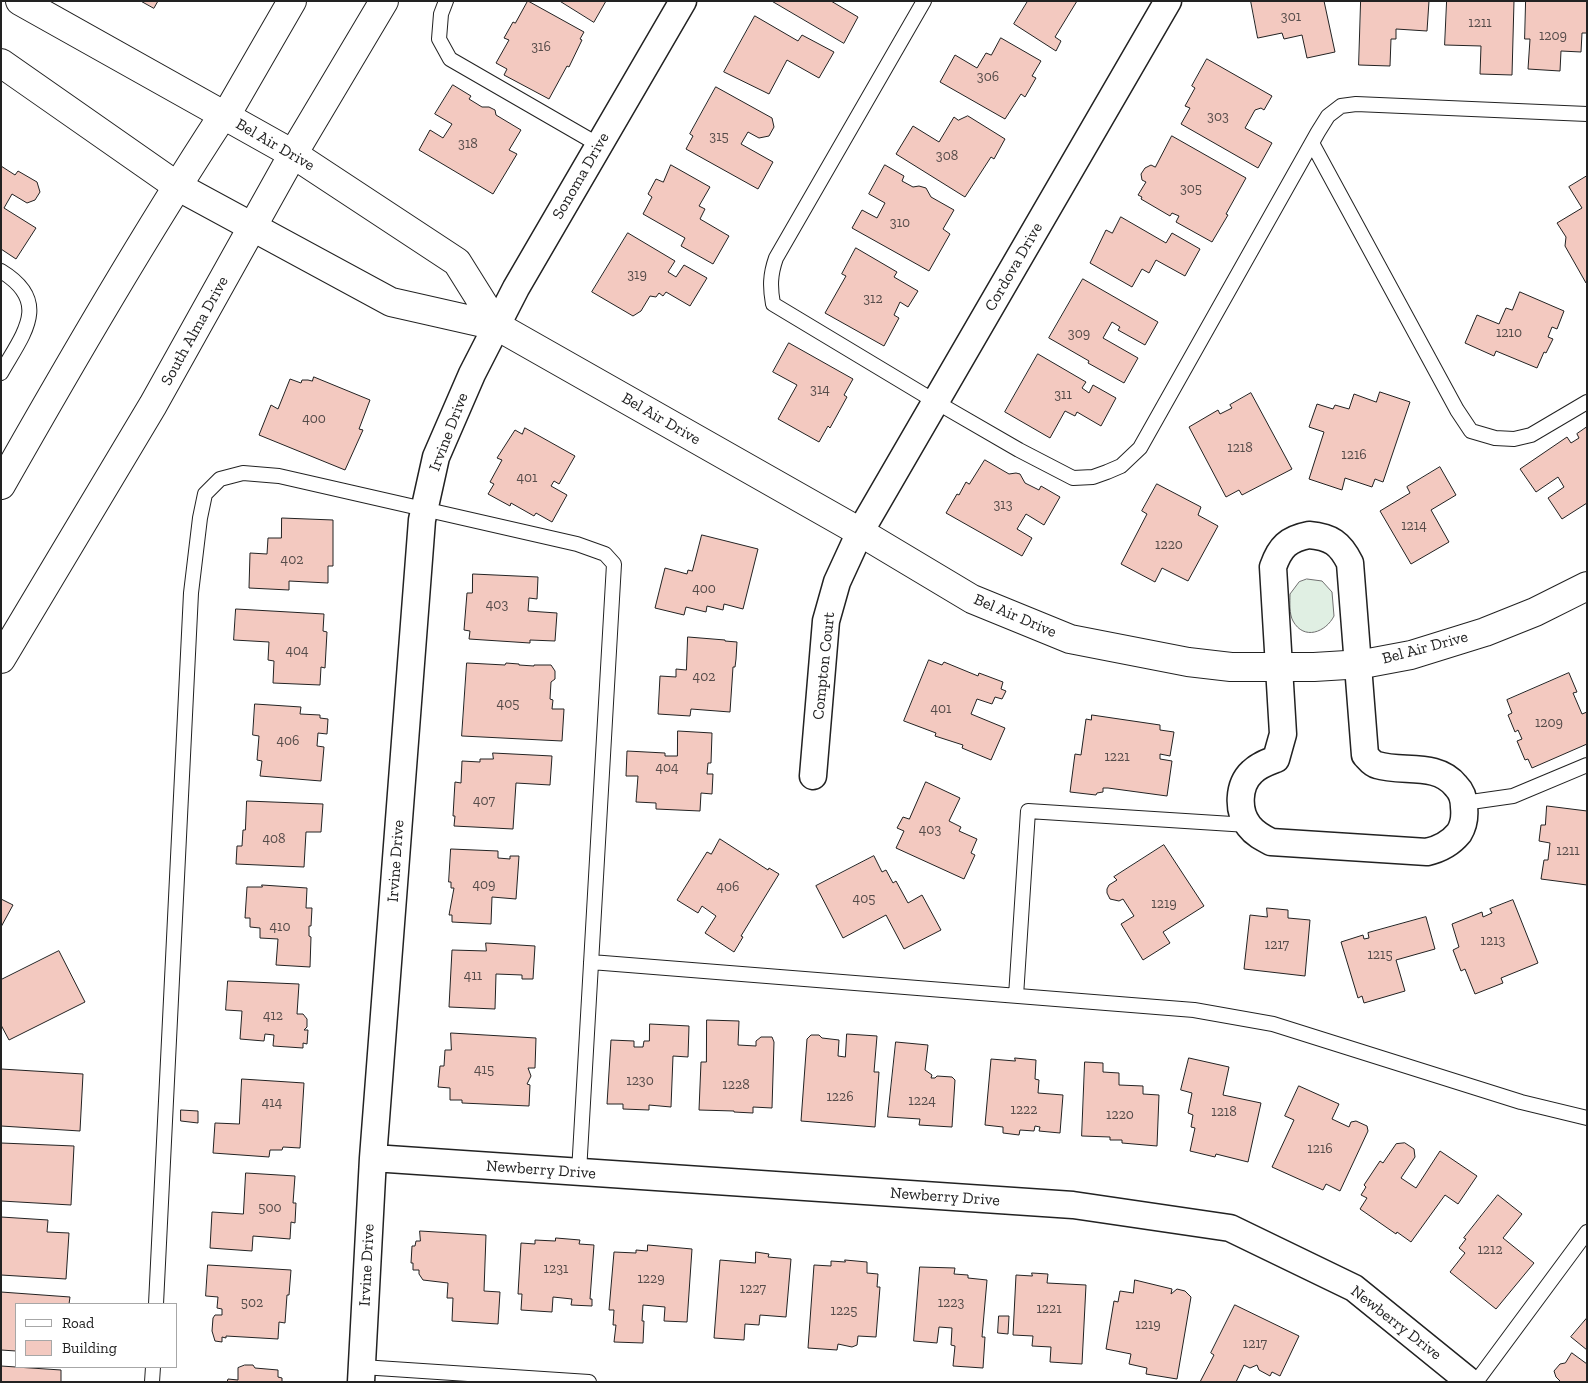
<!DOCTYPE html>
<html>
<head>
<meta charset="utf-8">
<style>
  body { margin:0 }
  #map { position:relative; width:1588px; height:1383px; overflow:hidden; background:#fff; font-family:"Zilla Slab",serif }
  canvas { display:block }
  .frame { position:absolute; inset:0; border:2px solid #222; pointer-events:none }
  .legend { position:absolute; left:15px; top:1303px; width:162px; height:65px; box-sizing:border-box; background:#fff; border:1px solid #a7a7a7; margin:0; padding:6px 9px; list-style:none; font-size:15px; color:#222 }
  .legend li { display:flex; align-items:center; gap:10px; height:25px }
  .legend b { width:25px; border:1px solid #a7a7a7 }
</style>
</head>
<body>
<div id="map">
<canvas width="1588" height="1383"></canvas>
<div class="frame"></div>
<ul class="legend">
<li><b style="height:6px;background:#fff"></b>Road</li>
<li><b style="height:14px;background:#f3c9c0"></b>Building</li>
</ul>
</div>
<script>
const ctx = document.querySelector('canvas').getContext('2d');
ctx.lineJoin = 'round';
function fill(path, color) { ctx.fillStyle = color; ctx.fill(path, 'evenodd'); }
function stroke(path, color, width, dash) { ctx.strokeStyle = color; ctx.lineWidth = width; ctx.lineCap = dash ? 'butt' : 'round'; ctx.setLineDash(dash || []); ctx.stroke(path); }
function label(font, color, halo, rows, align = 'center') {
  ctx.font = font + ' "Zilla Slab",serif'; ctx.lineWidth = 4; ctx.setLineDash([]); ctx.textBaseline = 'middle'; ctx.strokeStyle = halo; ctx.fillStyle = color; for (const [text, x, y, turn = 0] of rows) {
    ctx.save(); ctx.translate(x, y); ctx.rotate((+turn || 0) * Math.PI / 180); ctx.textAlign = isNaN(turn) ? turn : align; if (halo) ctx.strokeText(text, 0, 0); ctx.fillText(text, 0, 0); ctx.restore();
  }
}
const green = new Path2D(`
  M1307,579L1322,581L1332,592L1334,616C1326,632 1304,641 1293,621C1289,614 1290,602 1290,594L1299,582Z`);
const building = new Path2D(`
  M141,1H158L154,8Z
  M528,1L584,32L580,39L582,40L569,67L567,66L549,99L504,75L507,69L496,63L509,40L504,38L513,22L515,23Z
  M560,1H606L594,22Z
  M772,1H831L858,17L844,43Z
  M1028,1H1077L1055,37L1061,41L1056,51L1014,24Z
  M1251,1H1324L1335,52L1307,58L1302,35L1284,39L1282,33L1258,38Z
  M1361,1H1429L1427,31L1396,29V39H1391L1390,66L1359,65Z
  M1447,1H1514L1512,75L1480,74L1481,46L1445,45Z
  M1526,1H1587V33H1582L1581,52L1561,51L1560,71L1528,69L1530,39H1525Z
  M755,16L798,41L802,35L834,52L819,78L787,60L769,94L724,72Z
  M1001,38L1041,61L1032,76L1036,78L1025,97L1021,94L1005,119L940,82L955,55L977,68L986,53L991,55Z
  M1207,59L1272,96L1264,110L1261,108L1255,110L1245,128L1272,143L1258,168L1181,124L1190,108L1185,106L1195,88L1192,86Z
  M453,85L471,96L469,99L482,107H489L495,110L496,115L521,130L509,150L517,154L493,194L419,150L430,130L443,138L452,124L435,114Z
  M716,87L772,118L774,127L769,136L759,138L748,132L741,144L773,162L758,189L686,149L693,136L690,134Z
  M968,116L1005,139L994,159L991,157L965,197L896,154L913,126L939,142L954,117L958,120Z
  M1172,136L1246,178L1226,214L1228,215L1212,242L1176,222L1179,216L1172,213L1170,216L1141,199L1142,197L1138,195L1146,182L1142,180L1141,174L1145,168L1151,165L1155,167Z
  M671,165L710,187L699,206L705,209L700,219L729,236L713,264L681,246L685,238L643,214L652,197L648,194L656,179L663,182Z
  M885,165L904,176L902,181L913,187L919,186L926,188L931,197L954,210L943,229L950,234L929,271L852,228L862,210L877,218L885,203L869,194Z
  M1,166L15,175L18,171L37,182L40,192L35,200L27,203L12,194L4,208L36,228L16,259L1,249Z
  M1587,176V283H1586L1565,246L1566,237L1557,223L1582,208L1569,187Z
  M1121,217L1166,243L1172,233L1200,249L1185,276L1156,260L1149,273L1142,269L1132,287L1090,263L1106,230L1112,233Z
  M628,233L675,261L668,272L676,277L684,265L707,278L690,306L666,292L663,296L659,293L656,297L650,296L641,311L633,316L592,292Z
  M856,248L897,272L894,277L918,291L908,307L900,302L894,315L899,318L884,346L825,313L846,276L842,274Z
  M1083,279L1158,322L1145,345L1118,330L1120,327L1112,322L1103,338L1138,358L1124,383L1088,363L1089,361L1049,338Z
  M1520,292L1564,311L1557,329L1552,327L1548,337L1553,339L1546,353L1544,352L1537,368L1496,351L1494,356L1465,343L1477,315L1499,324L1506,308L1512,310Z
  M789,343L853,379L844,395L847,397L830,428L828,426L819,442L778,419L797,385L773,372Z
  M1038,354L1086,382L1082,388L1089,393L1093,385L1116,398L1101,426L1077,412L1075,416L1065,411L1050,438L1005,412Z
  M314,377L370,400L359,429L363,430L345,470L259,435L271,405L278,409L290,379L301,383L302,380H308L312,381Z
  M1380,392L1410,402L1383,482L1375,479L1372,487L1345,478L1342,490L1309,479L1324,432L1309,427L1317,404L1333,409L1335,405L1349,409L1354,394L1376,402Z
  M1251,393L1292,469L1242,495L1239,490L1226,497L1189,427L1218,410L1220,414L1232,408L1230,405Z
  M1587,427V503L1562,519L1548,498L1564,487L1558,477L1536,492L1520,469L1567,437L1571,443L1579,438L1577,434Z
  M525,428L575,456L559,484L554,481L551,486L567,495L552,522L536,513L534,516L511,503L510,506L488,494L494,484L490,482L502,460L497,458L515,430L522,434Z
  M985,460L1009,474L1016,473L1020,474L1025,483L1039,490L1041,486L1060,497L1044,525L1026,514L1017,529L1032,538L1022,556L946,513L957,494L959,495L966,482L969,484Z
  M1440,467L1456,495L1431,510L1449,542L1411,564L1380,511L1410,493L1407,487Z
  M1157,484L1201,507L1198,515L1218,526L1188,581L1162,568L1155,582L1121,564L1147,514L1142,511Z
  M282,518L333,520V566H328V583L289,581V590L249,588L250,553L267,554L268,538H281Z
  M702,535L758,549L743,609L724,604L723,610L707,606L706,612L686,607L684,615L655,608L665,568L687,574L688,570L692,571Z
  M473,574L538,577L537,599L529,598L528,611L557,613L555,641L530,640V643L469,639L470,631L464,630L467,593H472Z
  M236,609L324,614L323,631L327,632L325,668L321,667L320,685L273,683L274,661L268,660L269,642L234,640Z
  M688,637L725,640V641L737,642L736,659L735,667H733L730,712L691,709L690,716L658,714L660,676L676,677V669L686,670Z
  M929,660L942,665L944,662L978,676L979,673L1003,682L1001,689L1006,691L1002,699L995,697L992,704L977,699L971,714L1005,728L991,760L962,748L963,745L935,736L936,733L904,721Z
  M467,663L505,665L506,663L519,664V665L534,666V665H551L555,671V679L551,682L550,699L553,700L552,709H564L562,741L462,736Z
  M1569,673L1577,692L1573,693L1582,714L1587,712V744L1532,768L1528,759L1525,760L1517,741L1522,739L1518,730L1515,732L1508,715L1512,713L1507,700Z
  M255,704L301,707L300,714L320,715V718L328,719L327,734L318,733L317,746L324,747L321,781L260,776L262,761L257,760L259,736L253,735Z
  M1092,715L1160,725V730L1174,732L1170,756L1160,754V759L1172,761L1167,796L1108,788H1103V792L1097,793L1096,795L1070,792L1075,754L1081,755L1086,719L1091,720Z
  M678,731L712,733L711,763H708L707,774H713L712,794L701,793L700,811L656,809V803L636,802L638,776H626L627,751L665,753V756H677Z
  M493,753L552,756L550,785L516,783L513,829L454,826L455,816H453L455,782L461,783L462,761L480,762V759H493Z
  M926,782L960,798L949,821L961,827L959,831L977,839L971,853L975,855L964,879L896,848L904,831L897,828L903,817L909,819Z
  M247,801L323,804L321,832H306L304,867L236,864L237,846H242L243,830H245Z
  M1547,806L1587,811V885L1541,879L1544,860H1548L1550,843L1539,841L1541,825H1545Z
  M720,839L768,870L769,868L779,874L741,936L743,937L734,952L705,933L716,916L702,906L698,913L677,900L707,852L711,854Z
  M1164,845L1204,906L1163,932L1170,943L1143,960L1121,924L1134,916L1123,899L1119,901L1110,899L1107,893V889L1109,885L1117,880L1114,877Z
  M451,849L498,851V858L510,859V856H519L516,899L492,897L491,924L452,922V915H449L454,888H451V882H449Z
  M874,856L882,872L886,870L893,883L896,881L908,903L922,895L941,930L904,949L886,915L843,938L816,886Z
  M262,885L307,888L306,908H312L311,926H309V936L311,937L310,967L276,965L278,939L260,938V928L250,927V918H245L247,887H262Z
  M1,899L13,905L1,927Z
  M1513,900L1538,963L1501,978L1503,983L1475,994L1465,969L1461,971L1453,950L1459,947L1452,924L1482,912L1483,917L1492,913L1490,909Z
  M1267,908L1288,910V918L1310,920L1305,976L1244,969L1250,915L1267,917Z
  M1426,917L1435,949L1396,960L1405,991L1364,1003L1362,996L1358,998L1341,942L1363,935L1364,939L1369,938L1368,933Z
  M486,943L535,946L533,979H522V975L496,974L495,1009L449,1007L452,950L486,951Z
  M59,951L85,1002L9,1040L1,1025V980Z
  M228,981L299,984L297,1014H303L307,1019V1027L304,1030H308L307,1044L303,1043V1048L273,1046L274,1035L265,1034L264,1041L240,1039L242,1011L226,1010Z
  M707,1020L739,1021L738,1045L756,1046V1041L761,1037H772L774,1042L772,1108L753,1107V1113L734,1112V1111L699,1110L701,1062H706Z
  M650,1024L689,1026L688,1057L673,1056L671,1107L649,1105V1110L623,1109V1104H607L611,1040L634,1041V1047H643L644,1041H649Z
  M451,1033L536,1038L535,1068H528L531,1076L527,1084L530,1085L529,1106L462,1103V1100H450V1088L438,1087L440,1066H444L445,1050H451Z
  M847,1034L877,1036L874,1072H879L875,1127L801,1121L807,1039L811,1035H819L822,1038L839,1040L838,1056L845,1057Z
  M896,1042L928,1045L925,1070L932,1075L931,1078H935L937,1076L952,1077L955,1080L952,1127L919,1125L920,1119L888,1117Z
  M1015,1058L1036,1060L1035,1079L1039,1080L1038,1093L1063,1095L1060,1133L1039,1131L1040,1127L1035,1126L1034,1131L1020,1130L1019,1135L1003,1133V1127L985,1125L991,1059L1015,1061Z
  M1189,1058L1229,1067L1223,1095L1261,1103L1248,1162L1216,1154L1215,1157L1190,1151L1195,1128L1191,1127L1193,1115L1188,1113L1192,1093L1181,1090Z
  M1085,1062L1103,1063V1072L1119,1073V1085L1143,1086V1094L1159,1095L1157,1146L1122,1143V1140H1110V1137L1082,1136Z
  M1,1069L83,1074L80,1131L1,1126Z
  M242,1079L304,1083L300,1148L283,1147L282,1150H270L269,1157L213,1153L215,1123L239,1124Z
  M1299,1086L1339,1104L1332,1119L1349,1127L1351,1122L1356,1121L1367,1126L1368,1131L1340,1191L1326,1184L1323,1190L1272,1167L1294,1120L1285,1116Z
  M181,1110L198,1111V1123L181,1121Z
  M1,1143L74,1146L71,1205L1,1201Z
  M1405,1143L1414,1149L1415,1157L1401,1178L1416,1188L1440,1151L1477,1176L1458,1204L1445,1195L1411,1242L1397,1232L1396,1234L1360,1209L1367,1198L1361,1195L1366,1187L1364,1185L1380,1161L1383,1163L1396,1144Z
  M246,1173L295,1176L293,1203H296L295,1223L291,1222L290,1239L253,1236L252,1251L210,1248L212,1212L243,1214Z
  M1498,1195L1522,1214L1503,1238L1534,1263L1496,1309L1450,1272L1465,1253L1459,1248L1466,1239L1464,1238Z
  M1,1217L48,1220L47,1232L69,1233L66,1279L1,1275Z
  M420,1231L486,1235L484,1291L500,1292L498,1324L452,1321L453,1298H447L448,1283L423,1280L419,1274V1270H413V1263H411L412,1246H415L416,1241H420Z
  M556,1238L580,1240L579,1244L594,1245L590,1299H592V1306L571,1305L572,1299L553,1297L552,1312L521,1310L522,1294H518L521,1243L535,1244V1240L555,1241Z
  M648,1245L692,1249L687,1322L664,1321L665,1307L643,1305L642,1321H644L643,1343L614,1342L616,1325H613L614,1310H609L614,1252L636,1253V1250L647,1251Z
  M756,1252L769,1254L768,1257L791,1259L786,1317L760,1315L759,1325L745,1324L744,1340L714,1338L720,1260L755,1263Z
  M845,1260L867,1262V1273L878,1274L877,1287H880L876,1337L858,1336L857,1345L852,1347L838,1344L837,1350L808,1348L814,1265L831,1266V1261L845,1262Z
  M208,1265L291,1270L289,1295H287L285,1323L279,1322L278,1339L226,1336V1338L222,1337V1342L215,1341L212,1331L213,1318L215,1315H222V1309L217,1308L218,1297L206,1296Z
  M920,1267L955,1268L954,1274L968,1275V1278L987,1280L982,1337H985L983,1368L953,1366L955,1346L951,1345L952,1328L939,1327L937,1343L914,1341Z
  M1032,1273L1048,1274L1047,1283L1086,1285L1082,1364L1050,1362L1051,1347L1032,1346L1033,1336L1013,1335L1016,1275L1032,1276Z
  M1135,1280L1172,1289L1171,1294L1177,1289L1185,1291L1191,1297L1177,1379L1146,1374L1147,1368L1129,1364L1131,1354L1106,1349L1114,1301L1118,1302L1120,1291L1133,1293Z
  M1,1292L70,1297L69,1304H16V1351L1,1350Z
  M1235,1305L1299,1336L1280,1376L1272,1372L1270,1376L1259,1370L1257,1365L1250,1368L1244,1365L1236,1382H1200L1214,1355L1211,1353Z
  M999,1316H1009L1008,1334L998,1333Z
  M1587,1318V1350L1571,1337Z
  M1572,1353L1587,1364V1382H1561L1556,1377L1554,1371L1560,1364L1565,1363Z
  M245,1365H253L255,1368L278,1370V1377L282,1378V1382H227L228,1379L238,1380V1368Z
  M1,1366L61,1370V1382H1Z`);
const service = new Path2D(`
  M446,1L441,14L439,39L450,59L599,145
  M924,1L776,258C770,275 770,287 773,304L936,402L1019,450L1073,478L1093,477L1107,472L1121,466L1140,448L1318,132L1328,116L1341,106L1356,104L1587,114
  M1312,143L1457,410L1471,431L1495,438L1514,439L1531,435L1587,402
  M1,271C52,302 23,334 1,373
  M1464,803L1513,796L1587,765
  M591,962L1194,1010L1273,1024L1521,1102L1587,1118
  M1016,996L1028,811L1248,825
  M156,1304L191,593L200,518L205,494L220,479L243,473L279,476L577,544L605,554L614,564L579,1172
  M362,1367L589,1382
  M152,1382L153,1367
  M1476,1382L1587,1232`);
const minor = new Path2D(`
  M1309,535C1331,537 1340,543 1350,563L1365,755C1368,758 1372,764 1377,765C1403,773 1437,762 1456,786C1461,791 1464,799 1464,807C1465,816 1464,825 1459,833C1450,844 1440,849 1427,852L1271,842C1263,838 1255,834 1249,826C1237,811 1238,785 1252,772C1259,765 1268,762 1276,759L1283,734L1273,567C1280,547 1288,539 1309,535Z
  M813,776L826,621L837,582L860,532L1168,1
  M373,1158L1073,1205L1230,1228L1354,1288L1470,1382
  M361,1382L373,1158L422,520L436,457L472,374L516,288L683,1`);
const tertiary = new Path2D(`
  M20,1L293,154L457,262L497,326
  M1,63L177,186L391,302L497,326L860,532L972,599L1070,639L1188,662L1231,667H1314L1363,664L1411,655L1485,632L1535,612L1587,586`);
const secondary = new Path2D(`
  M1,485C72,360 144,236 223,115L232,105L292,1
  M1,659L153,405L293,154L384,1`);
const numberNames = [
  ["301",1291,17],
  ["1211",1480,23],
  ["1209",1553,36],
  ["316",541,47],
  ["306",988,77],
  ["303",1218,117],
  ["315",719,137],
  ["318",468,144],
  ["308",947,156],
  ["305",1191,189],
  ["310",900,223],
  ["319",637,275],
  ["312",873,299],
  ["1210",1509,333],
  ["309",1079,334],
  ["314",820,390],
  ["311",1063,395],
  ["400",314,419],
  ["1218",1240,448],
  ["1216",1354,455],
  ["401",527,478],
  ["313",1003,505],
  ["1214",1414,526],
  ["1220",1169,545],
  ["402",292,560],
  ["400",704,589],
  ["403",497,605],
  ["404",297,651],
  ["402",704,677],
  ["405",508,704],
  ["401",941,709],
  ["1209",1549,723],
  ["406",288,741],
  ["1221",1117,757],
  ["404",667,768],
  ["407",484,801],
  ["403",930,830],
  ["408",274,839],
  ["1211",1568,851],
  ["409",484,885],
  ["406",728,887],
  ["405",864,899],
  ["1219",1164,904],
  ["410",280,927],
  ["1213",1493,941],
  ["1217",1277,945],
  ["1215",1380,955],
  ["411",473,976],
  ["412",273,1016],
  ["415",484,1070],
  ["1230",640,1081],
  ["1228",736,1085],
  ["1226",840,1097],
  ["1224",922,1101],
  ["414",272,1103],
  ["1222",1024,1110],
  ["1218",1224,1112],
  ["1220",1120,1115],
  ["1216",1320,1149],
  ["500",270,1208],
  ["1212",1490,1250],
  ["1231",556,1269],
  ["1229",651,1279],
  ["1227",753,1289],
  ["502",252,1303],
  ["1223",951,1303],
  ["1221",1049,1309],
  ["1225",844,1311],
  ["1219",1148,1325],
  ["1217",1255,1344]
];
const streetNames = [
  ["Bel Air Drive",275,145,30],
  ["Sonoma Drive",581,176,-60],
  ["Cordova Drive",1014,267,-60],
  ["South Alma Drive",195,331,-61],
  ["Bel Air Drive",661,419,30],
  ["Irvine Drive",449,432,-69],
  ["Bel Air Drive",1015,616,23],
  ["Bel Air Drive",1425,648,-15],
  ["Compton Court",824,666,-84],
  ["Irvine Drive",396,861,-86],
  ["Newberry Drive",541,1170,4],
  ["Newberry Drive",945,1197,4],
  ["Irvine Drive",367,1265,-87],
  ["Newberry Drive",1396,1323,38]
];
fill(green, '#e0efe3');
stroke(green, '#6f6f6f', 1);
fill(building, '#f3c9c0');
stroke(building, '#222', 1);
stroke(service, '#222', 16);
stroke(minor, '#222', 29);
stroke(tertiary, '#222', 30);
stroke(secondary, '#222', 30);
stroke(service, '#fff', 14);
stroke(minor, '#fff', 26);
stroke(tertiary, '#fff', 28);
stroke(secondary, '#fff', 28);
label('14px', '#564c4a', null, numberNames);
label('16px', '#222', '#fff', streetNames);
</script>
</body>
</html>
